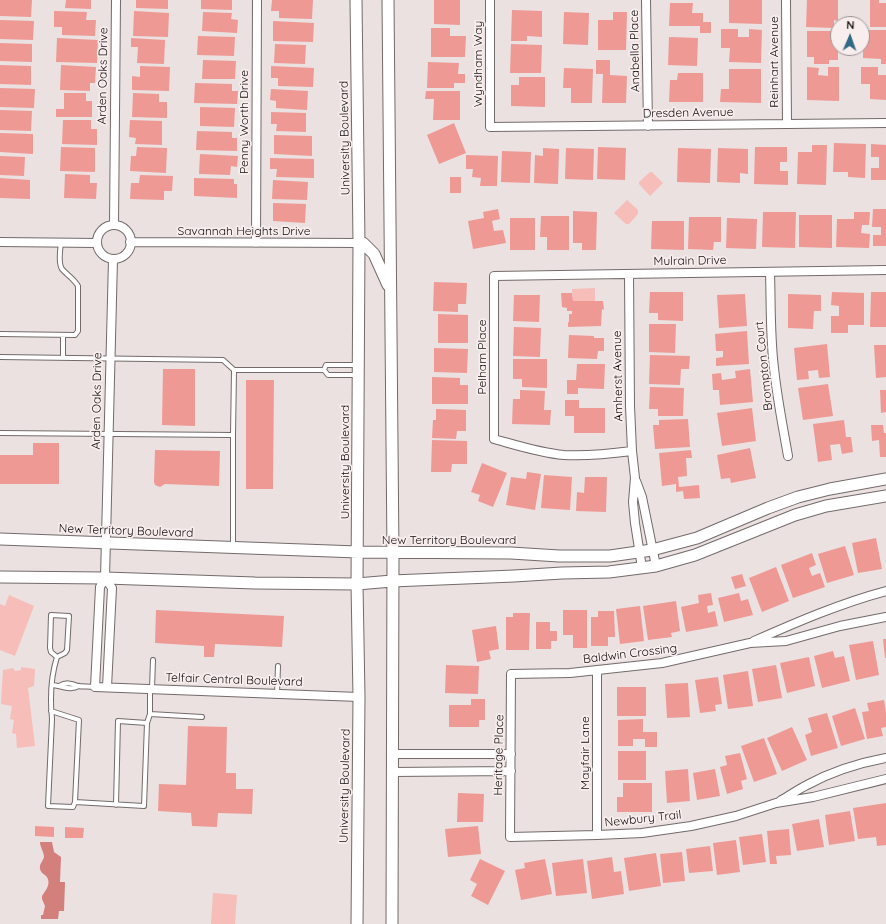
<!DOCTYPE html>
<html>
<head>
<meta charset="utf-8">
<style>
  body { margin:0 }
  #map { position:relative; width:886px; height:924px; overflow:hidden; background:#eae1e0; font-family:Quicksand,sans-serif }
  canvas { display:block }
  .north { position:absolute; left:830px; top:16px; width:40px; height:40px; box-sizing:border-box; background:#f8eeed; border:1px solid #9c9494; border-radius:50%; rotate:2deg; font-size:11px; font-weight:700; line-height:16px; text-align:center; color:#110e0e }
  .north::after { content:''; display:block; margin:auto; width:14px; height:18px; background:#336984; clip-path:polygon(50% 0,100% 100%,50% 72%,0 100%) }
</style>
</head>
<body>
<div id="map">
<canvas width="886" height="924"></canvas>
<div class="north">N</div>
</div>
<script>
const ctx = document.querySelector('canvas').getContext('2d');
ctx.lineJoin = 'round';
function fill(path, color) { ctx.fillStyle = color; ctx.fill(path, 'evenodd'); }
function stroke(path, color, width, dash) { ctx.strokeStyle = color; ctx.lineWidth = width; ctx.lineCap = dash ? 'butt' : 'round'; ctx.setLineDash(dash || []); ctx.stroke(path); }
function label(font, color, halo, rows, align = 'center') {
  ctx.font = font + ' Quicksand,sans-serif'; ctx.lineWidth = 3.5; ctx.setLineDash([]); ctx.textBaseline = 'middle'; ctx.strokeStyle = halo; ctx.fillStyle = color; for (const [text, x, y, turn = 0] of rows) {
    ctx.save(); ctx.translate(x, y); ctx.rotate((+turn || 0) * Math.PI / 180); ctx.textAlign = isNaN(turn) ? turn : align; if (halo) ctx.strokeText(text, 0, 0); ctx.fillText(text, 0, 0); ctx.restore();
  }
}
const green = new Path2D(`
  M650,172H652L663,183L650,196L639,184V182Z
  M627,200L638,210V214L629,224H626L614,213Z
  M595,288V301H573L572,289Z
  M9,595L34,606L15,656L0,650V604L5,606Z
  M21,667L35,669L34,686L28,688L35,746L17,748L16,734L12,733L14,720L10,719L12,706L1,704L3,670L13,668L15,671L21,670Z
  M213,893L237,895L235,924H211Z`);
const water = new Path2D(`
  M40,842H52L54,852L61,857L60,882H65L64,911H59L58,919H41V915H43L45,906L42,899V896C46,890 52,883 46,876C44,874 41,873 40,869C39,864 43,861 44,857C44,852 40,847 40,842Z`);
const building = new Path2D(`
  M0,0H32L31,17L0,16Z
  M66,0H91V9L65,8Z
  M136,0H168V9L136,8Z
  M201,0H232V10L201,9Z
  M272,0H313L312,19L279,18V11H271Z
  M434,0H460V25L434,24Z
  M729,0H762V24L729,23Z
  M807,0H838V21L834,20V28L806,27Z
  M870,0H879V3H886V27H870Z
  M670,3H693L692,13H703V22H711V33H700V26H669Z
  M512,10L542,11V37L527,36V41H511Z
  M54,11L87,12L86,20H96L95,36L62,35V27H54Z
  M134,11L169,13L168,37L133,36Z
  M203,12L232,13L231,19L238,20L237,33L202,31Z
  M564,12L589,13L588,45L563,44Z
  M613,12H627L626,50H598V20H613Z
  M0,20L34,21L33,40L0,39Z
  M273,21L314,23L313,42L273,41Z
  M431,28H450V36H466L465,57H431Z
  M721,29H738V37H749V29L762,30L761,63L729,62L730,48H721Z
  M863,30H886V64H881V59L863,58Z
  M807,31H838V60H829V64H814V57H807Z
  M198,36L235,37L234,56L197,55Z
  M669,37L698,38L697,66L668,65Z
  M57,38L98,40L97,63L56,62Z
  M131,38L165,40L164,64L137,63L138,47H131Z
  M0,43L32,44V62L0,61Z
  M275,44L306,45L305,64L274,63Z
  M511,44L542,45L541,73H510Z
  M203,60L236,61L235,79H202Z
  M596,60H610V75L627,76L626,103H602L603,74H596Z
  M428,62L459,63L458,74H465V83H454V88H427Z
  M0,65L31,66V85L0,84Z
  M61,65L96,67L95,83H90V91L60,90Z
  M140,66L170,67L169,91L132,90V76L140,77Z
  M271,66L314,68L313,87L278,86V78H271Z
  M807,67L819,68L818,75L828,76V67H839V101L807,100Z
  M861,67H878V75H886V100L870,99V84H861Z
  M564,68L593,69L592,103H571V88H563Z
  M729,69H761V103L720,102L721,89H729Z
  M678,73H703V102H669L670,80H677Z
  M519,77H545V107L511,106V85H519Z
  M195,83L232,84V91H238L237,104L194,103Z
  M0,88L35,89L34,108L0,107Z
  M271,89L308,91L307,110L276,108V101L270,100Z
  M426,91H460V120H433L434,99H425Z
  M64,93H86V101H92V117H56V109H64Z
  M133,93L159,94V102H167V118L132,117Z
  M200,107L235,108L234,127L200,126Z
  M0,110L32,111L31,131L0,130Z
  M271,112L306,113V132L276,131L277,124H271Z
  M63,120H91V129H97V145L62,144Z
  M130,120L162,121V145L135,144L136,138L129,137Z
  M454,123L466,153L439,164L427,135Z
  M197,131L232,132V138H237V151L196,150Z
  M0,133L33,134V154L0,152Z
  M274,135L312,136V156L274,154Z
  M834,143L866,144L865,178L848,177V172H833Z
  M871,144L886,145V180H871V168H879V157H871Z
  M812,145H827L826,185L797,184L798,152H812Z
  M61,147L95,148V172L60,171Z
  M137,147L167,148L166,173L130,171L131,156H136Z
  M598,147L626,148L625,180L597,179Z
  M755,147H787V162H780V171H788V185L754,184Z
  M543,148L559,149L558,184L534,183L535,155L543,156Z
  M566,148L594,149L593,180L565,179Z
  M678,148L711,149L710,183L677,182Z
  M718,148L748,149V174L740,173V183L717,182Z
  M502,151L531,152L530,183L501,182Z
  M200,154L238,156L237,167L231,166L230,175L199,174Z
  M466,155L498,156L497,186H480L481,178L472,177L473,169H466Z
  M0,156L25,157L24,176L0,175Z
  M270,158L314,159V178L276,177L277,169H270Z
  M65,174L90,175V183H97L96,199L64,198Z
  M140,175L173,176L172,191H164V200L130,199L131,183H139Z
  M450,177H461V193H450Z
  M0,178L30,180V199L0,198Z
  M194,178L234,179V184H237V198L194,196Z
  M273,180L308,182L307,200L272,199Z
  M273,203L306,204L305,223L273,221Z
  M498,209L500,219L492,221L494,231L503,230L506,243L473,249L468,221L484,218L483,212Z
  M873,209H886V246H873V235H881V227H872Z
  M573,211L597,212L596,250H582V243H573Z
  M763,212H796L795,248L762,247Z
  M854,212H870L869,225H862L861,233L870,234L869,248L836,247L837,219H854Z
  M799,215H832V248L799,247Z
  M541,216H569V250H547V237H540Z
  M689,217H721V242H714L713,250L688,249Z
  M510,218H535V250H510Z
  M727,218L757,219L756,249L726,248Z
  M652,221H684V250L651,249Z
  M434,282L467,283L466,304H458V312L433,311Z
  M650,292H683V321L658,320V313H649Z
  M832,292L864,293V325H848V333H831V316H839V306L831,305Z
  M871,292H886V327H870Z
  M561,293H572L573,301H603L604,310L602,309L601,326L568,327V323L569,321V314H572V311H567V308L562,307Z
  M745,294L747,326L719,328L717,295Z
  M788,294L821,295V311H814L813,329L788,328Z
  M514,295H540L539,322L513,321Z
  M438,314L468,315V343H438Z
  M649,324H676L675,353L649,352Z
  M514,327L541,328L540,357L513,356Z
  M747,331L749,364L716,366V358L723,357V351H716L715,334Z
  M569,335L594,336V338H604V351H598L597,359L568,358Z
  M827,344L830,377L819,378L818,370L808,371L809,379L797,380L794,348Z
  M874,345H886V377L876,378Z
  M434,348L468,349L467,373L434,372Z
  M650,355L690,356L689,369H681L680,385L649,384Z
  M513,359H547V388L522,387V379H513Z
  M577,364H605L604,389L578,388V394H567V380H576Z
  M163,369H195V426L162,425Z
  M750,369L753,402L720,405L719,390H713L712,374L721,373L722,380L736,378L735,371Z
  M432,377L460,378V385H468V404H432Z
  M246,380H274L273,489H246Z
  M828,384L833,416L803,420L798,388Z
  M650,387L684,388L683,416H658V409H649Z
  M520,390L545,391L544,410H551L550,425L512,424L513,399H520Z
  M880,390H886V412L881,413Z
  M565,400H579V408H605V433H574V416H565Z
  M752,408L756,441L722,446L717,413Z
  M436,409L466,410V431H457L456,439L432,438L433,420H436Z
  M688,419L690,447L655,449L653,425H659V420Z
  M844,420L846,437H851L853,452L842,454L840,444L830,445L832,460L818,462L813,424Z
  M871,425H883L884,433H886V457H880L879,440L872,441Z
  M432,440L467,441V464H452L451,472H431Z
  M33,443H59V484H0V455H33Z
  M750,448L756,478L731,483L730,478L721,479L717,455Z
  M155,450L220,451L219,486L165,484L160,487L155,485L154,482Z
  M691,450L692,458H686L687,476L678,477L679,487L699,485L700,498L684,499L683,491L676,492V484L662,486L659,453Z
  M482,463L507,473L493,507L478,501L480,495L471,492Z
  M527,472L541,474L535,510L506,505L511,477L526,479Z
  M544,475L572,477L570,510L541,508Z
  M585,477H607L606,512L576,511L577,492L584,493Z
  M876,538L882,569L858,573L852,543Z
  M845,546L854,575L827,583L818,554Z
  M812,553L816,565L809,568L812,576L820,573L825,587L793,598L781,565Z
  M776,567L789,601L762,612L749,578Z
  M742,574L746,586L735,589L731,577Z
  M711,593L713,605L707,606L708,613L715,611L718,626L686,632L681,607L699,603L698,595Z
  M739,593L741,601L748,599L753,615L724,622L718,598Z
  M676,601L680,631L671,633L672,637L648,640L643,606Z
  M640,606L644,641L620,644L616,609Z
  M156,610L284,616L282,647L215,644L214,657H204V646L155,643Z
  M563,610H587V648H573V635H563Z
  M598,611H614L615,637H608V646H591V617H598Z
  M513,613H530L529,650H506V617H513Z
  M536,622H550V631H557V641H551V649H536Z
  M496,626L499,649L489,651L491,659L477,662L472,630Z
  M883,639H886V658H885Z
  M873,641L879,675L856,680L849,645Z
  M833,651L835,658L844,656L850,681L822,688L814,656Z
  M809,657L815,686L787,693L780,663Z
  M446,665L479,666L478,694L445,693Z
  M776,665L782,698L758,702L752,669Z
  M748,671L753,706L728,709L723,675Z
  M718,677L722,704L715,705L716,711L700,713L695,680Z
  M688,683L690,717L667,718L665,684Z
  M617,687H646V716H617Z
  M471,699H485V720H479V727H449V705H471Z
  M884,700L886,713V727L881,728L883,736L867,739L862,712L869,711L867,703Z
  M855,708L865,739L841,746L832,716Z
  M827,713L838,748L811,756L805,735L812,732L808,718Z
  M643,719V732H657V747H645V739H633V746H618V720Z
  M188,726L227,727L226,773H236V789H253L252,814L218,813L217,827L192,826L191,813L158,811L159,784L186,785Z
  M792,727L807,760L782,771L767,738Z
  M764,738L777,774L754,782L741,746Z
  M618,751H646V780H618Z
  M740,753L747,779L741,781L743,789L727,794L720,767L727,765L725,756Z
  M688,769L690,801L667,803L665,771Z
  M715,769L720,796L697,800L693,773Z
  M623,783H652V812H617V797H623Z
  M458,793L484,794L483,822H457Z
  M886,803V845L877,846L876,837L858,839L853,808Z
  M850,811L855,841L829,845L825,815Z
  M819,819L824,847L797,851L792,824Z
  M35,826L54,827V837L35,836Z
  M478,826L481,854L448,857L445,829Z
  M65,827L84,828L83,838H65Z
  M789,829L791,855L776,856L777,864H770L767,831Z
  M762,834L766,862L743,865L739,837Z
  M736,840L740,872L717,875L713,843Z
  M710,846L713,871L689,873L686,849Z
  M682,852L685,881L663,883L660,854Z
  M656,853L661,886L629,891L624,858Z
  M612,857L614,872L621,871L624,894L592,899L587,861Z
  M480,859L505,871L488,905L471,896L477,884L470,880Z
  M545,859L552,894L521,900L515,870L525,868L524,863Z
  M583,859L587,893L556,896L552,863Z`);
const lane = new Path2D(`
  M0,334L75,335L78,331V286C74,279 67,275 62,269C58,263 60,250 61,243
  M63,335V358
  M0,357L223,360L234,370H324L326,365H357
  M324,370L328,375H357
  M0,433L233,435V546
  M233,435L234,370
  M57,657L51,652L50,648L51,615L69,616L67,650L65,653L57,657C51,676 50,699 52,719L48,806L73,807L75,802L144,806L147,723L150,714V689
  M52,685C62,686 70,691 79,686
  M59,686C66,682 71,683 78,686C83,687 90,686 95,687
  M152,689L153,660
  M277,694L278,666
  M51,711L79,720L75,802
  M150,714L202,717
  M116,805L118,721L147,723`);
const street = new Path2D(`
  M490,0V127L886,123
  M646,0L648,126
  M786,0L787,124
  M114,225L116,0
  M97 242a17 17 0 1 1 34 0a17 17 0 1 1-34 0Z
  M0,242L97,243
  M130,242L359,243
  M256,243L257,0
  M113,259L105,578L100,587L95,687L359,697
  M770,272C771,304 770,336 774,368C777,398 783,427 788,456
  M629,274L630,406L632,451L635,478L633,502L635,523L642,568
  M632,451C609,454 586,456 564,455C540,453 516,445 494,439V276L886,270
  M636,481L642,497L656,566
  M105,578L112,588L107,687
  M886,617L840,626L786,641L750,643L662,663L570,673L511,674L510,837L597,835L642,833L691,826L736,816L776,803L813,797L886,779
  M754,641C797,622 841,603 886,591
  M597,670V835
  M392,754H511
  M392,772L511,771
  M780,801C789,796 797,790 807,785C831,772 859,763 886,758`);
const secondary = new Path2D(`
  M356,0L359,243L357,584L359,697L357,924
  M388,0L393,553L392,924
  M359,243H363L374,254L388,285
  M0,539L358,552L511,553L559,556H610L652,550L697,538L768,508L798,497L830,489L886,479
  M0,577L105,578L255,583L357,584L392,581L514,576L562,573L609,572L656,566L695,555L795,515L826,506L886,496`);
const streetNames = [
  ["Anabella Place",635,51,-91],
  ["Reinhart Avenue",774,62,-90],
  ["Wyndham Way",478,64,-90],
  ["Arden Oaks Drive",103,76,-89],
  ["Dresden Avenue",688,113,-1],
  ["Penny Worth Drive",244,122,-90],
  ["University Boulevard",345,138,-91],
  ["Savannah Heights Drive",244,231],
  ["Mulrain Drive",690,261,-1],
  ["Pelham Place",482,357,-90],
  ["Brompton Court",764,366,-96],
  ["Amherst Avenue",618,376,-91],
  ["Arden Oaks Drive",97,401,-89],
  ["University Boulevard",345,462,-90],
  ["New Territory Boulevard",126,531,2],
  ["New Territory Boulevard",449,540],
  ["Baldwin Crossing",630,654,-7],
  ["Telfair Central Boulevard",234,680,2],
  ["Mayfair Lane",585,753,-90],
  ["Heritage Place",499,755,-89],
  ["University Boulevard",345,786,-89],
  ["Newbury Trail",643,819,-6]
];
fill(green, '#f6bdb9');
fill(water, '#d37f7c');
fill(building, '#ef9995');
stroke(lane, '#736b6a', 6);
stroke(street, '#736b6a', 10);
stroke(secondary, '#736b6a', 13);
stroke(lane, '#fff', 4);
stroke(street, '#fff', 8);
stroke(secondary, '#fff', 11);
label('12px', '#110e0e', '#f8eeed', streetNames);
</script>
</body>
</html>
